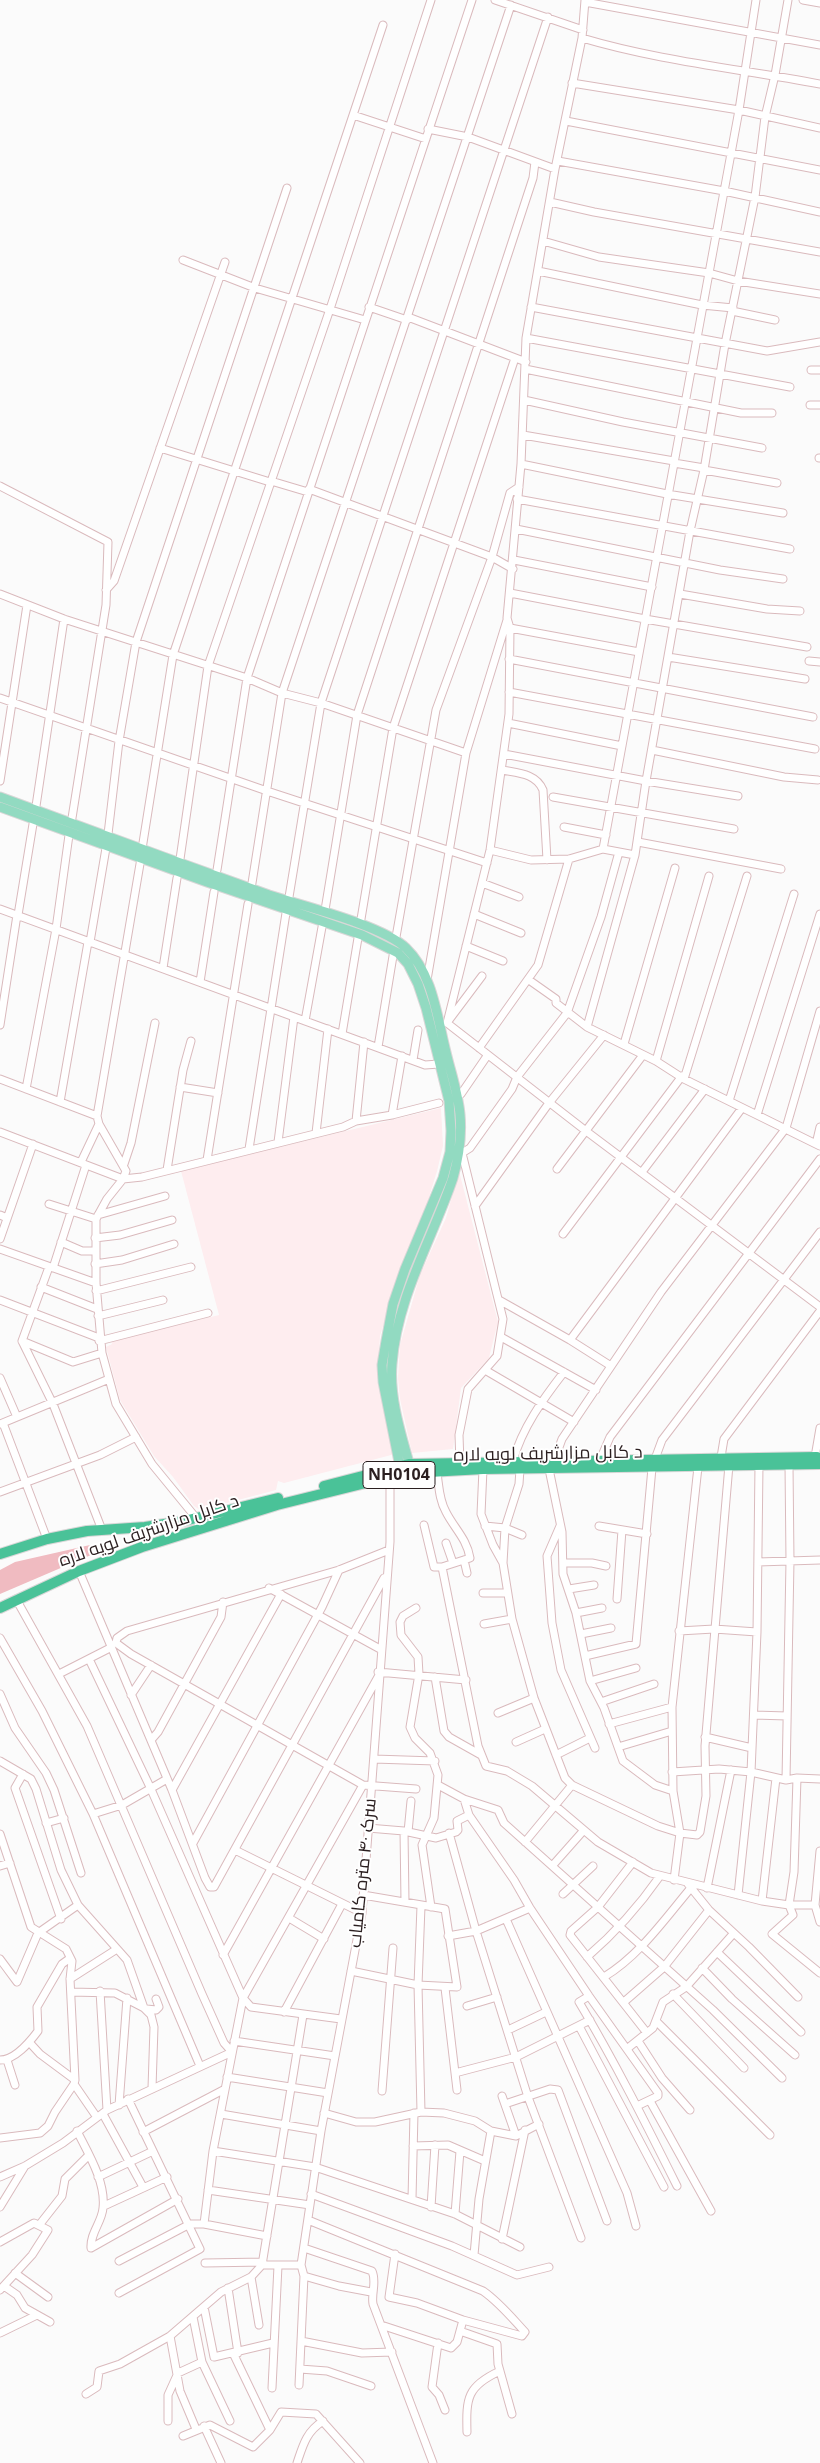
<!DOCTYPE html>
<html>
<head>
<meta charset="utf-8">
<style>
  body { margin:0 }
  canvas { display:block; background:#fbfbfb }
</style>
</head>
<body>
<canvas width="820" height="2463"></canvas>
<script>
const ctx = document.querySelector('canvas').getContext('2d');
ctx.lineJoin = 'round';
function fill(path, color) { ctx.fillStyle = color; ctx.fill(path, 'evenodd'); }
function stroke(path, color, width, dash) { ctx.strokeStyle = color; ctx.lineWidth = width; ctx.lineCap = dash ? 'butt' : 'round'; ctx.setLineDash(dash || []); ctx.stroke(path); }
function label(font, color, halo, rows, align = 'center') {
  ctx.font = font + ' "Noto Sans",Cairo,sans-serif'; ctx.lineWidth = 4; ctx.setLineDash([]); ctx.textBaseline = 'middle'; ctx.strokeStyle = halo; ctx.fillStyle = color; for (const [text, x, y, turn = 0] of rows) {
    ctx.save(); ctx.translate(x, y); ctx.rotate((+turn || 0) * Math.PI / 180); ctx.textAlign = isNaN(turn) ? turn : align; if (halo) ctx.strokeText(text, 0, 0); ctx.fillText(text, 0, 0); ctx.restore();
  }
}
const built = new Path2D(`
  M441,1108L443,1146L437,1171L426,1207L399,1273L380,1336L377,1381L395,1454L284,1483L278,1481L276,1490L200,1510L194,1506L173,1477L154,1456L120,1400L106,1347L112,1344L111,1341L219,1315L181,1171Z
  M459,1171L498,1322L489,1358L461,1388L453,1449L412,1453L400,1399L398,1378L400,1345L420,1275L446,1218Z`);
const green = new Path2D(`
  M90,1545L93,1549L91,1555L0,1594V1570L15,1562Z`);
const minor = new Path2D(`
  M495,0L583,30
  M803,0L820,3
  M585,2L820,45
  M582,38C659,61 741,69 820,84
  M572,83L739,110L820,128
  M353,115L426,139
  M566,121L820,170
  M428,129L468,137L555,169
  M558,161L724,191L820,212
  M550,202L594,212L820,252
  M543,241L599,257L709,273L738,281L820,294
  M183,260L255,288L365,320
  M538,271L702,305L733,308
  M369,307L407,320
  M531,307L767,351L820,342
  M732,311L775,320
  M408,317L526,362
  M526,338L790,387
  M525,369L741,413H772
  M811,370H820
  M524,400L623,422L762,448
  M810,405H820
  M523,435L674,461
  M160,448L270,482
  M819,458H820
  M674,463L704,468
  M521,464L667,494L783,513
  M704,470L777,483
  M271,481L308,492
  M0,486L108,542L106,605L72,818
  M309,489L492,557L513,569
  M517,499L790,549
  M516,529L720,570L783,579
  M514,560L652,587
  M106,590L114,581L225,262
  M510,593L645,619L807,647
  M0,594L64,619L247,678L282,693L321,703L466,753
  M680,594L767,609L800,611
  M510,628L639,652
  M668,657L805,679
  M509,659L813,717
  M809,661L820,662
  M509,692L815,749
  M0,698L267,791L487,863
  M508,723L622,746
  M652,750L784,777L818,780
  M504,754L646,781L738,796
  M502,770C517,773 536,773 543,790L547,860
  M0,781L27,605
  M553,797L734,829
  M36,806L64,619
  M564,827L606,835
  M108,834L119,741L136,642L287,188
  M638,842L781,869
  M142,849L173,655L383,25
  M603,849L739,110L756,0
  M490,850L531,860L569,859L603,849L635,855
  M141,858L97,1116L99,1124L126,1171L123,1179L107,1199L96,1219V1283L102,1353L116,1404L152,1464L197,1519L199,1528
  M180,859L208,666L330,309L431,0
  M217,870L247,678L472,0
  M252,883L282,693L511,5
  M482,883L519,897
  M289,897L321,703L548,17
  M0,909L425,1065L439,1064
  M325,910L357,715L533,178L535,162
  M474,914L521,933
  M18,915L33,824
  M361,919L393,728L515,358
  M396,937L436,710L492,557L510,493L519,487
  M90,942L106,848
  M466,946L503,961
  M163,968L177,878
  M427,980L466,753L507,620
  M529,980L556,999V1003L587,1027L656,1061L684,1079L820,1146
  M200,982L214,892
  M449,1020L482,976
  M305,1021L322,927
  M447,1023L490,850L509,714L510,628L507,618L521,464L526,338L555,169L582,38L585,0
  M447,1023L586,1131L820,1307
  M0,1025L17,915
  M587,1027L635,855L646,781L690,531L704,470L725,344L755,197L765,117L775,75L788,0
  M342,1034L358,938
  M624,1044L675,868
  M378,1047L393,956
  M479,1048L538,965L569,859
  M413,1060L418,1030
  M656,1061L709,876
  M0,1079L97,1116
  M684,1079L747,876
  M180,1087L218,1093
  M26,1089L56,929L69,835
  M461,1094L487,1056
  M729,1101L794,894
  M60,1102L88,942
  M392,1115L402,1056
  M757,1115L820,914
  M356,1121L364,1042
  M0,1132L123,1179L142,1177L343,1127L356,1121L392,1115L439,1103
  M316,1133L328,1029
  M278,1142L294,1017
  M816,1144L820,1127
  M249,1149L286,913
  M459,1153H462L503,1319L497,1356L468,1389L459,1435L460,1463
  M462,1153L470,1148L512,1089L517,1077L567,1013L601,917L619,852
  M207,1160L248,904
  M81,1162L99,1124
  M124,1164L131,1143L155,1023
  M557,1169L643,1055
  M167,1170L183,1070L191,1041
  M642,1172L705,1089
  M49,1204L96,1219
  M475,1206L549,1103L604,1035
  M0,1215L7,1218
  M98,1215L165,1196
  M563,1234L682,1076
  M95,1238L120,1235L172,1220
  M0,1239L33,1144
  M61,1242L82,1251H96
  M0,1249L96,1283
  M95,1264L122,1260L174,1244
  M49,1267L22,1341L53,1404L102,1530
  M53,1268L86,1165
  M41,1287L97,1309
  M96,1291L191,1267
  M0,1300L99,1338
  M499,1300L570,1340L611,1366
  M98,1316L163,1300
  M501,1337L596,1390
  M570,1340L742,1108
  M22,1341L73,1362L102,1353
  M99,1341L208,1313
  M485,1370L574,1422
  M0,1378L17,1417
  M3,1423L47,1539
  M0,1424L109,1379
  M721,1457L724,1439L820,1311
  M815,1457L820,1428
  M655,1459L662,1440L820,1232
  M600,1460L610,1437L820,1159
  M513,1461C522,1428 543,1399 564,1372
  M554,1461L562,1439L661,1292L786,1128L820,1011
  M483,1469L481,1514L493,1545L503,1563L512,1619L534,1698L565,1778L572,1785L658,1826L680,1833L697,1835L700,1832L706,1796L705,1746L729,1465
  M549,1469L562,1532L563,1574L576,1613L590,1681L604,1708L623,1761L655,1785L673,1791
  M0,1492L100,1455L136,1437
  M424,1525L434,1567H442L470,1558C467,1539 454,1528 446,1512C439,1500 439,1486 437,1473
  M485,1526L505,1528L522,1535
  M560,1526L547,1556L552,1623L561,1670L595,1748
  M599,1526L647,1534
  M446,1543L453,1563
  M389,1550L339,1570L127,1631L117,1638L116,1643L131,1654L363,1785L416,1789
  M464,1560L467,1573
  M758,1562L820,1560
  M503,1563L505,1528L519,1484L520,1469
  M563,1563H592L606,1566
  M442,1567L478,1746L486,1766L507,1771L532,1786L598,1842L651,1873L762,1901L789,1905H815
  M79,1571L172,1790L205,1878L210,1887H214L384,1578
  M269,1588L380,1649
  M569,1589L594,1585
  M483,1593H506
  M16,1599L87,1726L202,1994L224,2043L232,2052
  M617,1599L622,1530
  M416,1608L403,1616L400,1622L401,1635L418,1657L419,1674L410,1727L415,1738L430,1753L438,1775L434,1818L422,1845L431,1907
  M576,1613L602,1608
  M484,1624L512,1619
  M679,1631L714,1629L757,1632
  M581,1634L611,1628
  M0,1638L42,1711L93,1814L200,2066
  M585,1656L636,1644L652,1468
  M89,1659L150,1787L243,1998L251,2007L341,2019
  M378,1672L466,1680
  M59,1674L110,1648
  M435,1677L444,1731L449,1737L481,1755
  M590,1681L636,1668
  M0,1694L15,1728L46,1773L54,1790L81,1873
  M131,1695L151,1665
  M601,1702L654,1684
  M498,1713L534,1698
  M754,1715L787,1716
  M609,1724L672,1707
  M705,1737L752,1748
  M151,1740L158,1732L221,1617L223,1602
  M516,1742L545,1729
  M618,1747L672,1731
  M556,1755L590,1738
  M374,1759L435,1761
  M0,1761L31,1779L36,1789L61,1870L78,1905L127,1960L144,2008
  M672,1772L719,1769L751,1772L786,1780L797,1778L820,1779
  M23,1774L15,1788L61,1919
  M797,1778L794,1872L789,1905L793,1915L772,1934L820,1973
  M786,1780L790,1561L789,1465
  M438,1785L464,1799L498,1810L504,1823L713,2010L782,2078
  M172,1790L281,1594
  M464,1799L469,1815L514,1880L530,1908L589,1996L658,2093V2096L637,2106
  M93,1814L122,1805L167,1779
  M46,1823L64,1818
  M368,1828L404,1831L436,1838L456,1832L458,1830L457,1821L469,1815
  M404,1831L405,1902
  M408,1832L411,1801
  M449,1833L476,1931L528,2097L581,2238
  M0,1834L31,1927L66,1949L72,1961L70,1979L75,2080
  M525,1842L572,1785
  M193,1843L322,1607L339,1570
  M235,1850L362,1913
  M820,1851L815,1905L820,1922
  M633,1862L598,1907L571,1931L570,1935L647,2033
  M553,1865L584,1830
  M0,1866L10,1863
  M674,1880L680,1833L673,1791L672,1707L698,1467
  M688,1884L709,1910L749,1947L798,1997
  M707,1888L731,1770
  M563,1894L593,1866
  M738,1895L751,1772L757,1632L759,1465
  M762,1901L776,1778
  M421,1906L418,1985L421,2112
  M289,1918L324,1939
  M506,1919L627,2193L636,2226
  M448,1936L476,1931L530,1908
  M717,1952L801,2032
  M223,1955L378,1677
  M587,1957C615,1933 639,1906 660,1876
  M0,1959L17,1982L38,1933L78,1905
  M702,1968L732,1999L795,2055
  M351,1971L418,1985L457,1987L445,1909L363,1895
  M604,1977C639,1956 664,1920 690,1889
  M70,1979L117,1949
  M445,1988L457,2090
  M100,1991L107,2110
  M71,1992L115,1993L144,2008L151,2015L154,2027L152,2088
  M673,1994L744,2068
  M589,1996L579,2002C615,2062 646,2124 677,2186
  M624,2002L664,1967L709,1910
  M467,2006L497,1997
  M147,2009L156,2010L159,2007L156,1999
  M284,2012L342,1904
  M656,2021L770,2135
  M579,2026L664,2187
  M508,2030L546,2012
  M234,2041L335,2056
  M638,2041L662,2078L690,2110
  M29,2042L40,2054L75,2080L74,2084L96,2116
  M628,2048L653,2028L663,2002L686,1987L733,1934
  M0,2060C15,2060 29,2043 38,2031L37,2007L62,1964L69,1959
  M7,2060L15,2085
  M455,2073L516,2057L590,2020
  M227,2077L328,2093
  M382,2091L393,1948
  M502,2096L516,2136
  M650,2101L711,2211
  M505,2104L550,2089L558,2090L607,2221
  M119,2105L127,1998
  M324,2113L356,2122H375L421,2112L444,2113L475,2121L491,2131L516,2136L539,2124
  M103,2114L143,2187
  M221,2114L321,2131
  M77,2131C88,2153 106,2182 103,2208C102,2222 90,2233 91,2248L178,2199
  M143,2132L225,2089
  M0,2138L40,2133L48,2126L55,2112L74,2084
  M413,2146L448,2145L485,2161
  M213,2151L315,2167L455,2214L520,2247
  M0,2177L25,2166L63,2143L107,2110L232,2052
  M98,2177L153,2151
  M208,2190L310,2205
  M311,2194L452,2246L517,2275L549,2267
  M412,2199L414,2113
  M104,2206L167,2177
  M0,2207L25,2166
  M431,2207L435,2145
  M455,2214L460,2151
  M308,2220L483,2291C499,2302 512,2318 525,2332L522,2336L463,2320L417,2303L389,2297L395,2254
  M40,2224L62,2196L65,2179L89,2155
  M204,2224L213,2151L243,1998L363,1785
  M502,2239L525,2130
  M0,2242L34,2223L48,2230L32,2255L0,2290
  M304,2248L372,2271C377,2282 371,2293 373,2304L433,2463
  M474,2255L479,2199L491,2131
  M119,2261L190,2224H204L267,2236
  M205,2263L263,2262
  M262,2265H301
  M15,2273L48,2297
  M304,2276L339,2286L371,2292
  M251,2277L259,2325
  M4,2286L17,2295L25,2308L50,2322
  M228,2288L238,2353
  M119,2293L200,2249L128,2099
  M204,2307L214,2357L273,2343
  M193,2317L202,2362L230,2421
  M381,2325L451,2348L457,2342L463,2320
  M460,2331L497,2344L498,2364L512,2414
  M0,2333L37,2315
  M170,2336L180,2391L196,2429
  M301,2341L362,2353L392,2352
  M438,2343L432,2387L439,2395L445,2410
  M233,2353L270,2430
  M300,2369L327,2371L371,2386
  M299,2385L304,2276L301,2265L321,2131L362,1913L390,1542V1477
  M272,2388L278,2266
  M86,2394L97,2387L99,2371L120,2364L170,2336L221,2292L251,2277L262,2265L303,2015
  M168,2421V2395L178,2373L202,2362
  M204,2426L221,2463
  M467,2432C466,2398 467,2386 500,2371
  M183,2436L210,2425L253,2447L270,2430L281,2412L316,2414L360,2463
  M297,2463C303,2445 306,2432 323,2421`);
const major = new Path2D(`
  M0,797C90,830 179,863 269,895C303,906 382,925 406,948C433,974 437,1017 446,1052C451,1073 458,1093 460,1114C462,1136 459,1157 453,1178C432,1240 397,1297 392,1364C389,1399 402,1437 411,1470
  M0,807L207,882L362,935L398,953L408,964L418,984L426,1008L449,1101L451,1131L450,1152L443,1178L405,1269L393,1304L386,1341L382,1365L383,1382L401,1472`);
const highway = new Path2D(`
  M324,1486L409,1464L817,1457
  M0,1554L47,1539L87,1531L145,1527L184,1521L278,1498
  M0,1608L79,1571L142,1547L277,1505L390,1477L411,1473L483,1469L820,1464`);
const shields = [
  [399,1475,72]
];
const shieldNames = [
  ["NH0104",399,1475]
];
const streetNames = [
  ["د کابل مزارشریف لویه لاره",548,1454,-1],
  ["د کابل مزارشریف لویه لاره",149,1531,-19],
  ["سرک ۴۰ متره کامیاب",363,1873,-84]
];
fill(built, '#feedef');
fill(green, '#f0bbc1');
stroke(minor, '#dababd', 9);
stroke(major, '#d9d7d7', 11);
stroke(highway, '#d9d7d7', 12);
stroke(minor, '#fff', 7);
stroke(major, '#92dac1', 9);
stroke(highway, '#4ac298', 10);
for (const [x, y, w] of shields) { const box = new Path2D(); box.roundRect(x - w / 2, y - 13.5, w, 27, 4); ctx.fillStyle = '#fff'; ctx.fill(box); stroke(box, '#2b1f20', 1); }
label('bold 16px', '#2b1f20', null, shieldNames);
label('18px', '#2b1f20', '#fff', streetNames);
</script>
</body>
</html>
